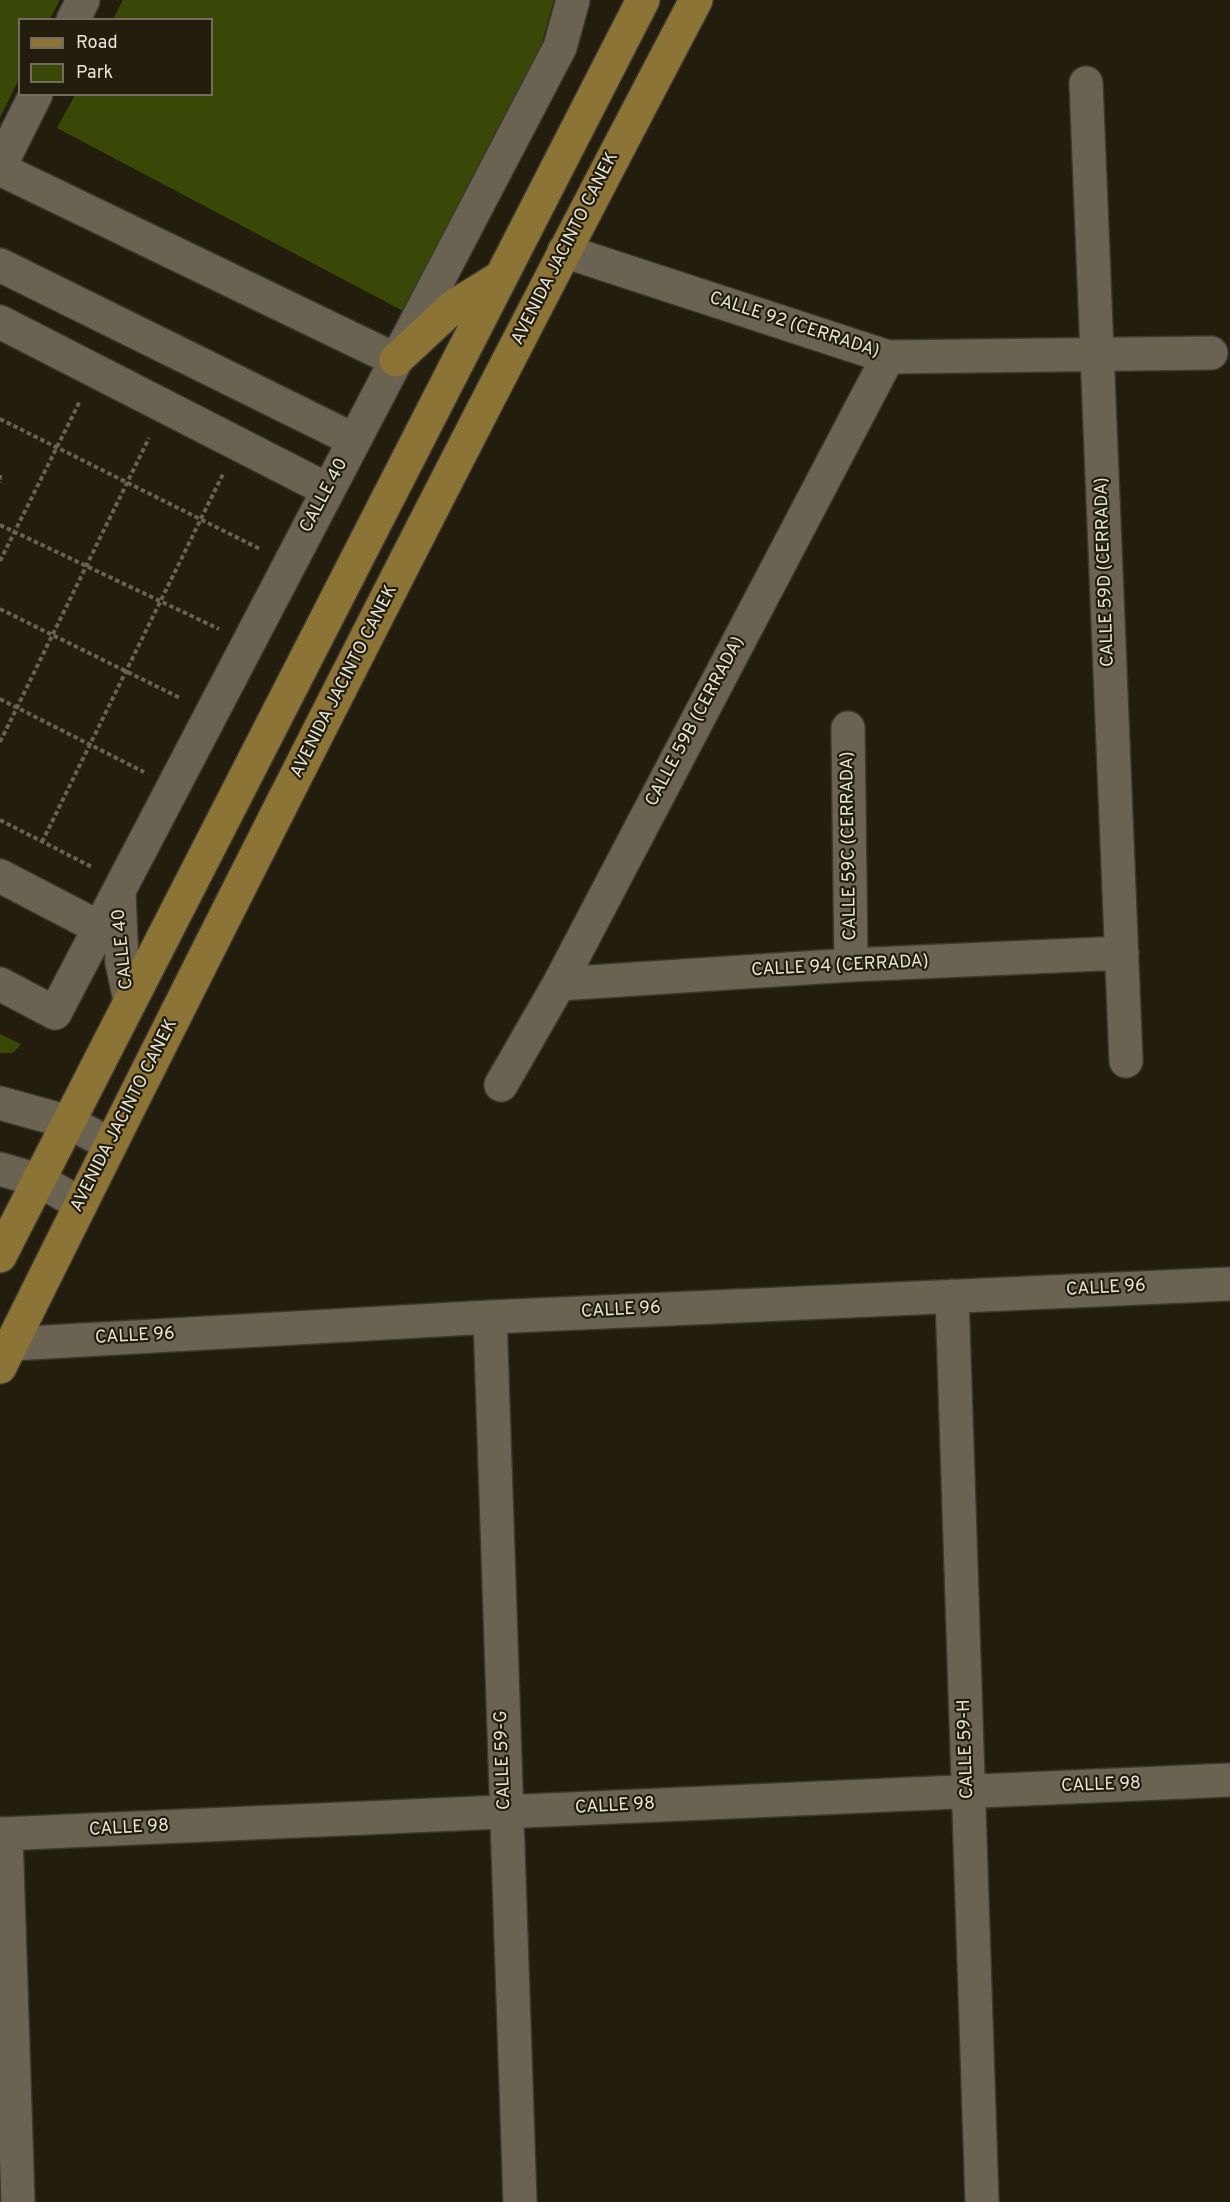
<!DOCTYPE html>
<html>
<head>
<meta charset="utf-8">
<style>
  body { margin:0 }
  #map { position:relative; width:1230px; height:2202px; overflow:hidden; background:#231d0d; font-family:Overpass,sans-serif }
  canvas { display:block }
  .legend { position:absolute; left:18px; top:18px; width:195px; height:78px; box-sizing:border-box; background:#231d0d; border:2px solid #716c5f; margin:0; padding:8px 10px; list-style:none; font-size:18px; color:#e7e3d9 }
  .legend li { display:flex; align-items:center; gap:12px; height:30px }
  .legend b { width:30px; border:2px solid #716c5f }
</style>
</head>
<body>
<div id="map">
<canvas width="1230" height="2202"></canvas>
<ul class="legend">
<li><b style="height:8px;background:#8b7436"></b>Road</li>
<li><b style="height:16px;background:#3a4807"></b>Park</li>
</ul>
</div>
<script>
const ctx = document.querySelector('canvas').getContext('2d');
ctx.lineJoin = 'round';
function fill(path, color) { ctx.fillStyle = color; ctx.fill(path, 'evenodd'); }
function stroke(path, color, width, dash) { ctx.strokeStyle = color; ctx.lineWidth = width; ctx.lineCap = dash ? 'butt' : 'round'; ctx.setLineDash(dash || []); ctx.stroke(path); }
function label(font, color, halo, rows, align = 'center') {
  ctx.font = font + ' Overpass,sans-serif'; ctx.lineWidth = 4.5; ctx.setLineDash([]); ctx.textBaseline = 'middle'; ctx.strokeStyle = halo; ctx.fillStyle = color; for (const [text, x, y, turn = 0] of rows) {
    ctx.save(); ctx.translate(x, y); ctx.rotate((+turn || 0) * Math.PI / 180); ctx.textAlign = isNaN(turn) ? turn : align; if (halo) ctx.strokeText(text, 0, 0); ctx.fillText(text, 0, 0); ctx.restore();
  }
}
const green = new Path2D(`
  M0,0H60L50,19L20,20L19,79L0,118Z
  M123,0H554L542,43L405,312L57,128L75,95L212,94V20L113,19Z
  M0,1034L21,1044L13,1053H0Z`);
const path = new Path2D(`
  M0,419L260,549
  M0,475V483
  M0,525L219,629
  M0,561L80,401
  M0,609L180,698
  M0,699L144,772
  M0,742L149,438
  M0,820L92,867
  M42,842L223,474`);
const minor = new Path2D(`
  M73,20L83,0
  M1086,83L1126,1061
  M0,166L36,94
  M0,169L396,360
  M564,251L888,357L1211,353
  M0,265L354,440
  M0,322L328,490
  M848,728L851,965
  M0,876L100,928
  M119,894L122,963L130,1000
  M0,984L55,1013L560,47L573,0
  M559,984L851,965L1122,953
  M501,1085L559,984L888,357
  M0,1103L68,1122L110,1144
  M0,1169L38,1180L81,1204
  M952,1296L982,2202
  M490,1317L520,2202
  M12,1344L490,1317L1230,1284
  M0,1834L1230,1780
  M6,1834L18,2202`);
const major = new Path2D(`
  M396,360L454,306L501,277
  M0,1256L643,0
  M0,1367C227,909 458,453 696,0`);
const streetNames = [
  ["AVENIDA JACINTO CANEK",566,249,-63],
  ["CALLE 92 (CERRADA)",794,326,18],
  ["CALLE 40",325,496,-62],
  ["CALLE 59D (CERRADA)",1106,572,-92],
  ["AVENIDA JACINTO CANEK",345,682,-63],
  ["CALLE 59B (CERRADA)",696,722,-62],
  ["CALLE 59C (CERRADA)",850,846,-91],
  ["CALLE 40",124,949,-96],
  ["CALLE 94 (CERRADA)",840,967,-3],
  ["AVENIDA JACINTO CANEK",125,1116,-63],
  ["CALLE 96",1106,1289,-3],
  ["CALLE 96",621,1311,-3],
  ["CALLE 96",135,1337,-3],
  ["CALLE 59-H",967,1749,-92],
  ["CALLE 59-G",504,1760,-92],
  ["CALLE 98",1101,1786,-2],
  ["CALLE 98",615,1807,-3],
  ["CALLE 98",129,1829,-3]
];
fill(green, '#3a4807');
stroke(minor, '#3c3730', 36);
stroke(major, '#3c3730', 36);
stroke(path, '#676254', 4, [4.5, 3]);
stroke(minor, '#6b6352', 33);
stroke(major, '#8b7436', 33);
label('18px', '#e7e3d9', '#231d0d', streetNames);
</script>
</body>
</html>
